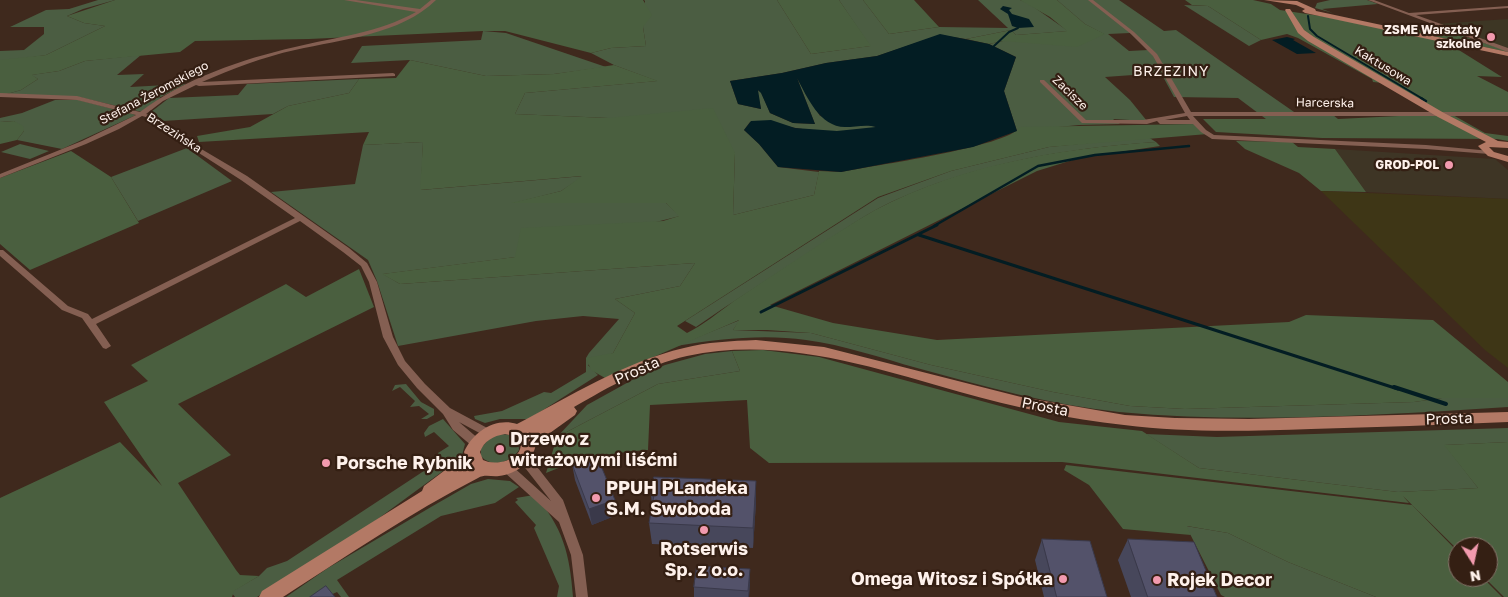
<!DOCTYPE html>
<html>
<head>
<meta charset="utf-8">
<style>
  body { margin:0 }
  #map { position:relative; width:1508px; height:597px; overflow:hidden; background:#3f291d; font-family:"Golos Text",sans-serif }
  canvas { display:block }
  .north { position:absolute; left:1448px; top:537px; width:50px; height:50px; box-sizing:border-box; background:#341f13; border:1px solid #857369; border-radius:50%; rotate:170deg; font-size:14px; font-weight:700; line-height:20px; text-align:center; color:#fef1eb }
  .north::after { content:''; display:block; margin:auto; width:18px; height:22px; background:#f29aae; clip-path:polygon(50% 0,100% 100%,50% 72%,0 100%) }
</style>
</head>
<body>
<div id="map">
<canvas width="1508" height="597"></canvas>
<div class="north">N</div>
</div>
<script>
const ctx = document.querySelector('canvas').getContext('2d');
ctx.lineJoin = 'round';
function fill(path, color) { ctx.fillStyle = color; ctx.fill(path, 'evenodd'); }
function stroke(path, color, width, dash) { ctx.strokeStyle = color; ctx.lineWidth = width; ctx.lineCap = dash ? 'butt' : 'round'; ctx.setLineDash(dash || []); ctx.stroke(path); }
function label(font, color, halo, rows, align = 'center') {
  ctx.font = font + ' "Golos Text",sans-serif'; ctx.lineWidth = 4.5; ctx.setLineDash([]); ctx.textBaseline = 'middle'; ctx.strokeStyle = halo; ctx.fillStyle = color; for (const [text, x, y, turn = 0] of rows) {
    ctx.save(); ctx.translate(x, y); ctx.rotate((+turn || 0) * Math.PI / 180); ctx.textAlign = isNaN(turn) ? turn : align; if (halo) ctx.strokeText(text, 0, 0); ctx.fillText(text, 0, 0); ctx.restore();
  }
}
const industrial = new Path2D(`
  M1335,149L1495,159L1508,170V199L1366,192Z`);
const education = new Path2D(`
  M1508,19V48L1436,24Z`);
const green = new Path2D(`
  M98,0H115L83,9L67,16L84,23L105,26L46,55L0,62V51L24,50L44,34V27H10L46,10L69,9Z
  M644,0H777L811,54L870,46L839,0H863L889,34L939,27L1008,28L978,0H1020L1028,3L1068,31L1016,35L1011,30L966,39L940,35L877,56L826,63L782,73L730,81L738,104L761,109L757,90L761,92L770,113L793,123L815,124L797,78L820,116L878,127C854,134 820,132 796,128C777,125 769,119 750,122L744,130L759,144L778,167L819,172L814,195L733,215L735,153L608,118L515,114L525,93L657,81L614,65L591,53L611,48L646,46L643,27L645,1Z
  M1057,0H1119L1164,31L1176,30L1297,114L1333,115L1338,119H1266L1238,98L1174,97L1161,73L1105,77L1130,100L1147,121L1113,119L1120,124L1079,125L1017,131L1004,91L1016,57L989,44L1003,41L1104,34L1085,24ZM1130,33L1148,50L1129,51L1108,34Z
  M1330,0H1367L1378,4L1322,9L1333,13L1315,8L1317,3Z
  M1184,5L1208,6L1261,40L1249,46Z
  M483,31L506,33L606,67L554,74L486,76L410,60L351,63L362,46L481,40Z
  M141,55L117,75L144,74L130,87L186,84L159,98H161L142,112L79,97L7,94L21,90L38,79L31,75L59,71L85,61Z
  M359,79L349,93L288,106L273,114L163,121L151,112L169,98L238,95L247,84Z
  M55,100H79L136,115L62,149L17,140L24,131L14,121L0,122V118L22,113Z
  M1148,137L1156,142C1066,148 973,164 891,202C862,216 836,235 810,252C772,277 733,301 696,327L685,321L878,198L951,171L1049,147Z
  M423,142L421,190L584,176L561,191L514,203H666L680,216L516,257L383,274L400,284L695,263L680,286L615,299L635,313L613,353L588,365L598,375L529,419H500L485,423L475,419L474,416L502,411L544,392L551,393L586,372V358L589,353L619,319L583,316L536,321L398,346L377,281L368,260L271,192L355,184L363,145Z
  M20,144L49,151L30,159L1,152Z
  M187,148L232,181L138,221L111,177Z
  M740,320L733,330L811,333L931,365L1053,392L1130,406L1185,409L1414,402L1442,398H1508V407C1379,415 1248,424 1119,412C1051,405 983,386 917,368C881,358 844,345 806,340C763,334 719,339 676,346Z
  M732,351L740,371L658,384L557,437L587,405L634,379L665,365L705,354Z
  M406,384L421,402L434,409V415L427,419H421L429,414L419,406L410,407L415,401L400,387L392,391L395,385Z
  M443,419L465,444L462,455L458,460L360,532L257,597H235L231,592L259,576L267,568L287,561L436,463L438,453L449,446L434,432L425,437L424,433L429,426Z
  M1508,428V442L1445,445L1478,488L1398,492L1199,468L1146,434L1217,437Z
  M501,434L511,435L518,439L519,450C511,462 492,469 481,456V448L491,437Z
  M488,479L510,481L519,487L495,503L441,516L337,580L349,597H341L337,592L326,597H286L328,568L431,507L471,484Z
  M534,495C563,526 570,555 573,597H557L559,586L534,528L536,525L515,502L518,500L516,498Z
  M1186,526L1228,533L1288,562L1376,597H1225L1221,595Z`);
const forest = new Path2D(`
  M115,0H643L652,15L643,27L646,46L611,48L591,53L505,31H483L309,39L195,41L180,52L85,61L59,71L32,75L38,79L21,90L0,96V60L46,55L105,26L84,23L67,16Z
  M777,0H839L871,46L811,54Z
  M863,0H914L939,27L889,34Z
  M1020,0H1057L1085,24L1105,34L1077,47L1003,41L989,44L966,39L1011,30L1016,35L1067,31L1050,17Z
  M1185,0H1253L1271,4L1280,10L1327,17L1446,42L1502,77L1477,76L1508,92V113L1453,115L1485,133L1508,136V141L1497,139L1322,138L1216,132L1203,119H1338L1439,114L1383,83L1373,82L1372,79L1298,38L1287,34L1261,40L1208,6L1192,5Z
  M1442,29L1508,51V52L1404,30Z
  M410,60L486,76L554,74L614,65L658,81L525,93L515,114L608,118L713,108L735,153L733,215L814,195L819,171L841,172C870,166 1008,147 1020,127L1195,124L1208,134L1049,147L951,171L878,197L677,326L687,333C703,325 719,312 734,301C775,274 816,246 858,220C943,168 1057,148 1156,142L1160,146L1079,158L1037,171L770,305L833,323L937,340L1289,322L1306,315L1433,320L1508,382V398H1442L1414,402L1185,409L1130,406L1053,392L931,365L811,333L767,330H733L739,320L605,378L591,370L586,358L613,353L635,313L615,299L680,286L695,263L400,284L382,274L515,257L521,228L663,221L679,216L666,203H511L561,191L582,176L420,190L423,142L363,145L369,132L199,142L197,136L250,127L288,106L349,93L359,79L396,78Z
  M14,121L23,126L24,131L17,140L0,144V122Z
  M1236,141L1292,142L1298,147L1335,149L1366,192L1321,191L1299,173L1245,149Z
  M71,151L111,177L139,223L30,270L0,244V178Z
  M359,269L374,307L178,404L231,455L178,483L236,570L240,575L259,576L234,591L232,597H0V498L120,442L162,486L104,402L148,381L131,365L286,284L306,297Z
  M763,350L819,357L1059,422L1142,431L1199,468L1398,492L1478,488L1444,445L1508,442V597H1504L1484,577H1488V547H1458V550L1403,496L1409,503L1062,462L769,463L750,448L747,400L650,405L648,450C607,453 584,458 546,473L557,437L658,384L740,371L732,351Z
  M1066,465L1412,505L1458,552V577H1482L1502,597H1376L1288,562L1228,533L1187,526L1191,535L1123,529L1089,485L1064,470Z`);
const sand = new Path2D(`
  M1321,191L1508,199V368L1485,350Z`);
const water = new Path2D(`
  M1003,6L1012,8L1009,10L1012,14L1029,19L1034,27L1018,28L1012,26L1008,14L1000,9Z
  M940,34L989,44L1016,57L1004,91L1017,131L973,147L841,172L778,167L759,144L744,130L751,121L771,120L795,128L837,131L876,127C867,124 855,127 845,127C820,127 807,97 797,78L815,124L793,123L770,113L761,93L758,90L761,109L738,104L730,81L782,73L826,63L877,56Z
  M1287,37L1295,39L1293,40L1316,53L1297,54L1272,40Z`);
const streamFar3 = new Path2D(`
  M1308,16L1310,29L1317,36L1423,99
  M994,46L1009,32L1018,28`);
const streamFar2 = new Path2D(`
  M1421,98L1426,101
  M934,226L1038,166L1095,155L1189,146`);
const streamFar1 = new Path2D(`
  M919,235L1398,389
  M761,312L937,225`);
const stream = new Path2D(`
  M1394,387L1446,404`);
const street = new Path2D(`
  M344,0H356L420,9L431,0H436C400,35 343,39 295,50C263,57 232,69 202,82L393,73L395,74V76L199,86L196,85L163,101L146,114L154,116L181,137L247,176L349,248L367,263L377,282L393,337L405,361L425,384L450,408L491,430L492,433L491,436L487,437L459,422L480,440L481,443L480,446L476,447L472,446L453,430L443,414L417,388L398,365L383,337L369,282L361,266L343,252L300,221L96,324L111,346L106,349L103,348L82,318L62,310L0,256V250H3L68,306L88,314L92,319L295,218L241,180L177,139L150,118L142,116L119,129L86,144L0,178V174L82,141L136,115L77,100L0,97V93L77,96L140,112C184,79 242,59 295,47C336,37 378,33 416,12Z
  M1088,0H1093L1134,32L1157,54L1191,112H1508V116H1193L1206,130L1214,135L1426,145L1491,151L1492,152L1489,154L1426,149L1212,139L1201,132L1193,124H1160L1157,121L1147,124L1082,123L1040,82V80H1044L1086,120H1143L1185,113L1153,56L1131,34ZM1187,116L1190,120H1165Z
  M1368,0H1374L1409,13L1508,6V8L1416,15L1508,48V52Z
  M523,453L527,454L563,500L583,555L588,597H576L571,555L559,522L503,471L501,468L503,465L507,464L511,465L551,501L519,460L518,457L519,454Z`);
const secondary = new Path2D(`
  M1264,0L1297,1L1315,9L1316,11L1508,52V56L1305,13L1302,11L1305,9L1296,5Z
  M1286,9H1290L1304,30L1314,37L1444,113L1498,141L1508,142V148L1489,147L1494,152L1508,156V162L1488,156L1478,146L1486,142L1438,117L1308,41L1298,33L1285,10Z
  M756,340L824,347L1021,397L1125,415L1175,418L1249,419L1508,412V422C1442,425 1377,427 1311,429C1249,431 1186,433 1124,425C1069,419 1014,407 960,392C871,367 781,336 687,356C647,365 609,387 574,407L577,411L575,415L536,443C534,461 517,474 499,476C491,477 485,474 478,478C410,513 347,556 283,597H259L262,591L422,491L424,486L465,455L464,452C473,432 495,417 517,424C571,396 624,362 684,348C707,342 731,341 756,340ZM505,434L518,437C530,456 499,468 483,460L480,452C484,441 493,436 505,434Z`);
const wall = new Path2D(`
  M572,464L615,500L617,515L592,525L575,480Z
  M651,495L756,502L753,548L652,544L649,523L652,505Z
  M1042,539L1107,597H1044L1035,560Z
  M1128,539L1217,597H1131L1118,560Z
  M750,569L749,597H694V587Z`);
const shadedWall = new Path2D(`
  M756,481V502L753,548V528Z
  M615,500L617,515L592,525L589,509Z
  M750,569V585L749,597H748Z`);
const building = new Path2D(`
  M597,456L615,500L589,509L572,464Z
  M654,477L756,481L753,528L649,523L654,495H651Z
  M1042,539L1090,541L1107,597H1057Z
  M1128,539L1194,542L1217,597H1148Z
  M697,566L750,569L748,591L694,587Z
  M326,586L335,597H310Z`);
const markers = [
  [1491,37,5,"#f29aae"],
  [1449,165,5,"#f29aae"],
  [500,449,5,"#f29aae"],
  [326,463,5,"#f29aae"],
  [596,498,5,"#f29aae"],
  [704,530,5,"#f29aae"],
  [1063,579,5,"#f29aae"],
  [1157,580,5,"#f29aae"]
];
const farPoinames = [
  ["ZSME Warsztaty",1481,30],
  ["szkolne",1481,44],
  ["GROD-POL",1439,165]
];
const farStreetnames = [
  ["Kaktusowa",1383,66,31],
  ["Stefana Żeromskiego",154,93,-28],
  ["Zacisze",1070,93,44],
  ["Harcerska",1325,103,1],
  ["Brzezińska",174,133,33]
];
const farNeighbourhoodnames = [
  ["BRZEZINY",1171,72]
];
const streetNames = [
  ["Prosta",637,371,-24],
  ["Prosta",1045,407,11],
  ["Prosta",1449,419,-2]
];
const nearPoinames = [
  ["Drzewo z",510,439],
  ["witrażowymi liśćmi",510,460],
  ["Porsche Rybnik",336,463],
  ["PPUH PLandeka",606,488],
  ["S.M. Swoboda",606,509],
  ["Rotserwis",704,549,"center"],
  ["Sp. z o.o.",704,570,"center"],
  ["Omega Witosz i Spółka",1053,579,"right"],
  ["Rojek Decor",1167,580]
];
fill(industrial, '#3e3525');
fill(education, '#3d3624');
fill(green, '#4b5d42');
fill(forest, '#4a5f3f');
fill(sand, '#3e3616');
fill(water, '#031d23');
stroke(streamFar3, '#031d23', 2);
stroke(streamFar2, '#031d23', 2.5);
stroke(streamFar1, '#031d23', 3);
stroke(stream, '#031d23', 4);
fill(street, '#845f52');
fill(secondary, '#b37965');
fill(wall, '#47475b');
fill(shadedWall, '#3a394a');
fill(building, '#53526a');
stroke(building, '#3a394a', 1);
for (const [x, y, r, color] of markers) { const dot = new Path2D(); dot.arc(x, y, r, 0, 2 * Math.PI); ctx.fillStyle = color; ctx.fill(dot); stroke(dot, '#341f13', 2); }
label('bold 12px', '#fef1eb', '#341f13', farPoinames, 'right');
label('12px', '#fef1eb', '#341f13', farStreetnames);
ctx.letterSpacing = '1px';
label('14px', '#fef1eb', '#341f13', farNeighbourhoodnames);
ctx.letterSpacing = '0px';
label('15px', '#fef1eb', '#341f13', streetNames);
label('bold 18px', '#fef1eb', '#341f13', nearPoinames, 'left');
</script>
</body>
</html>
